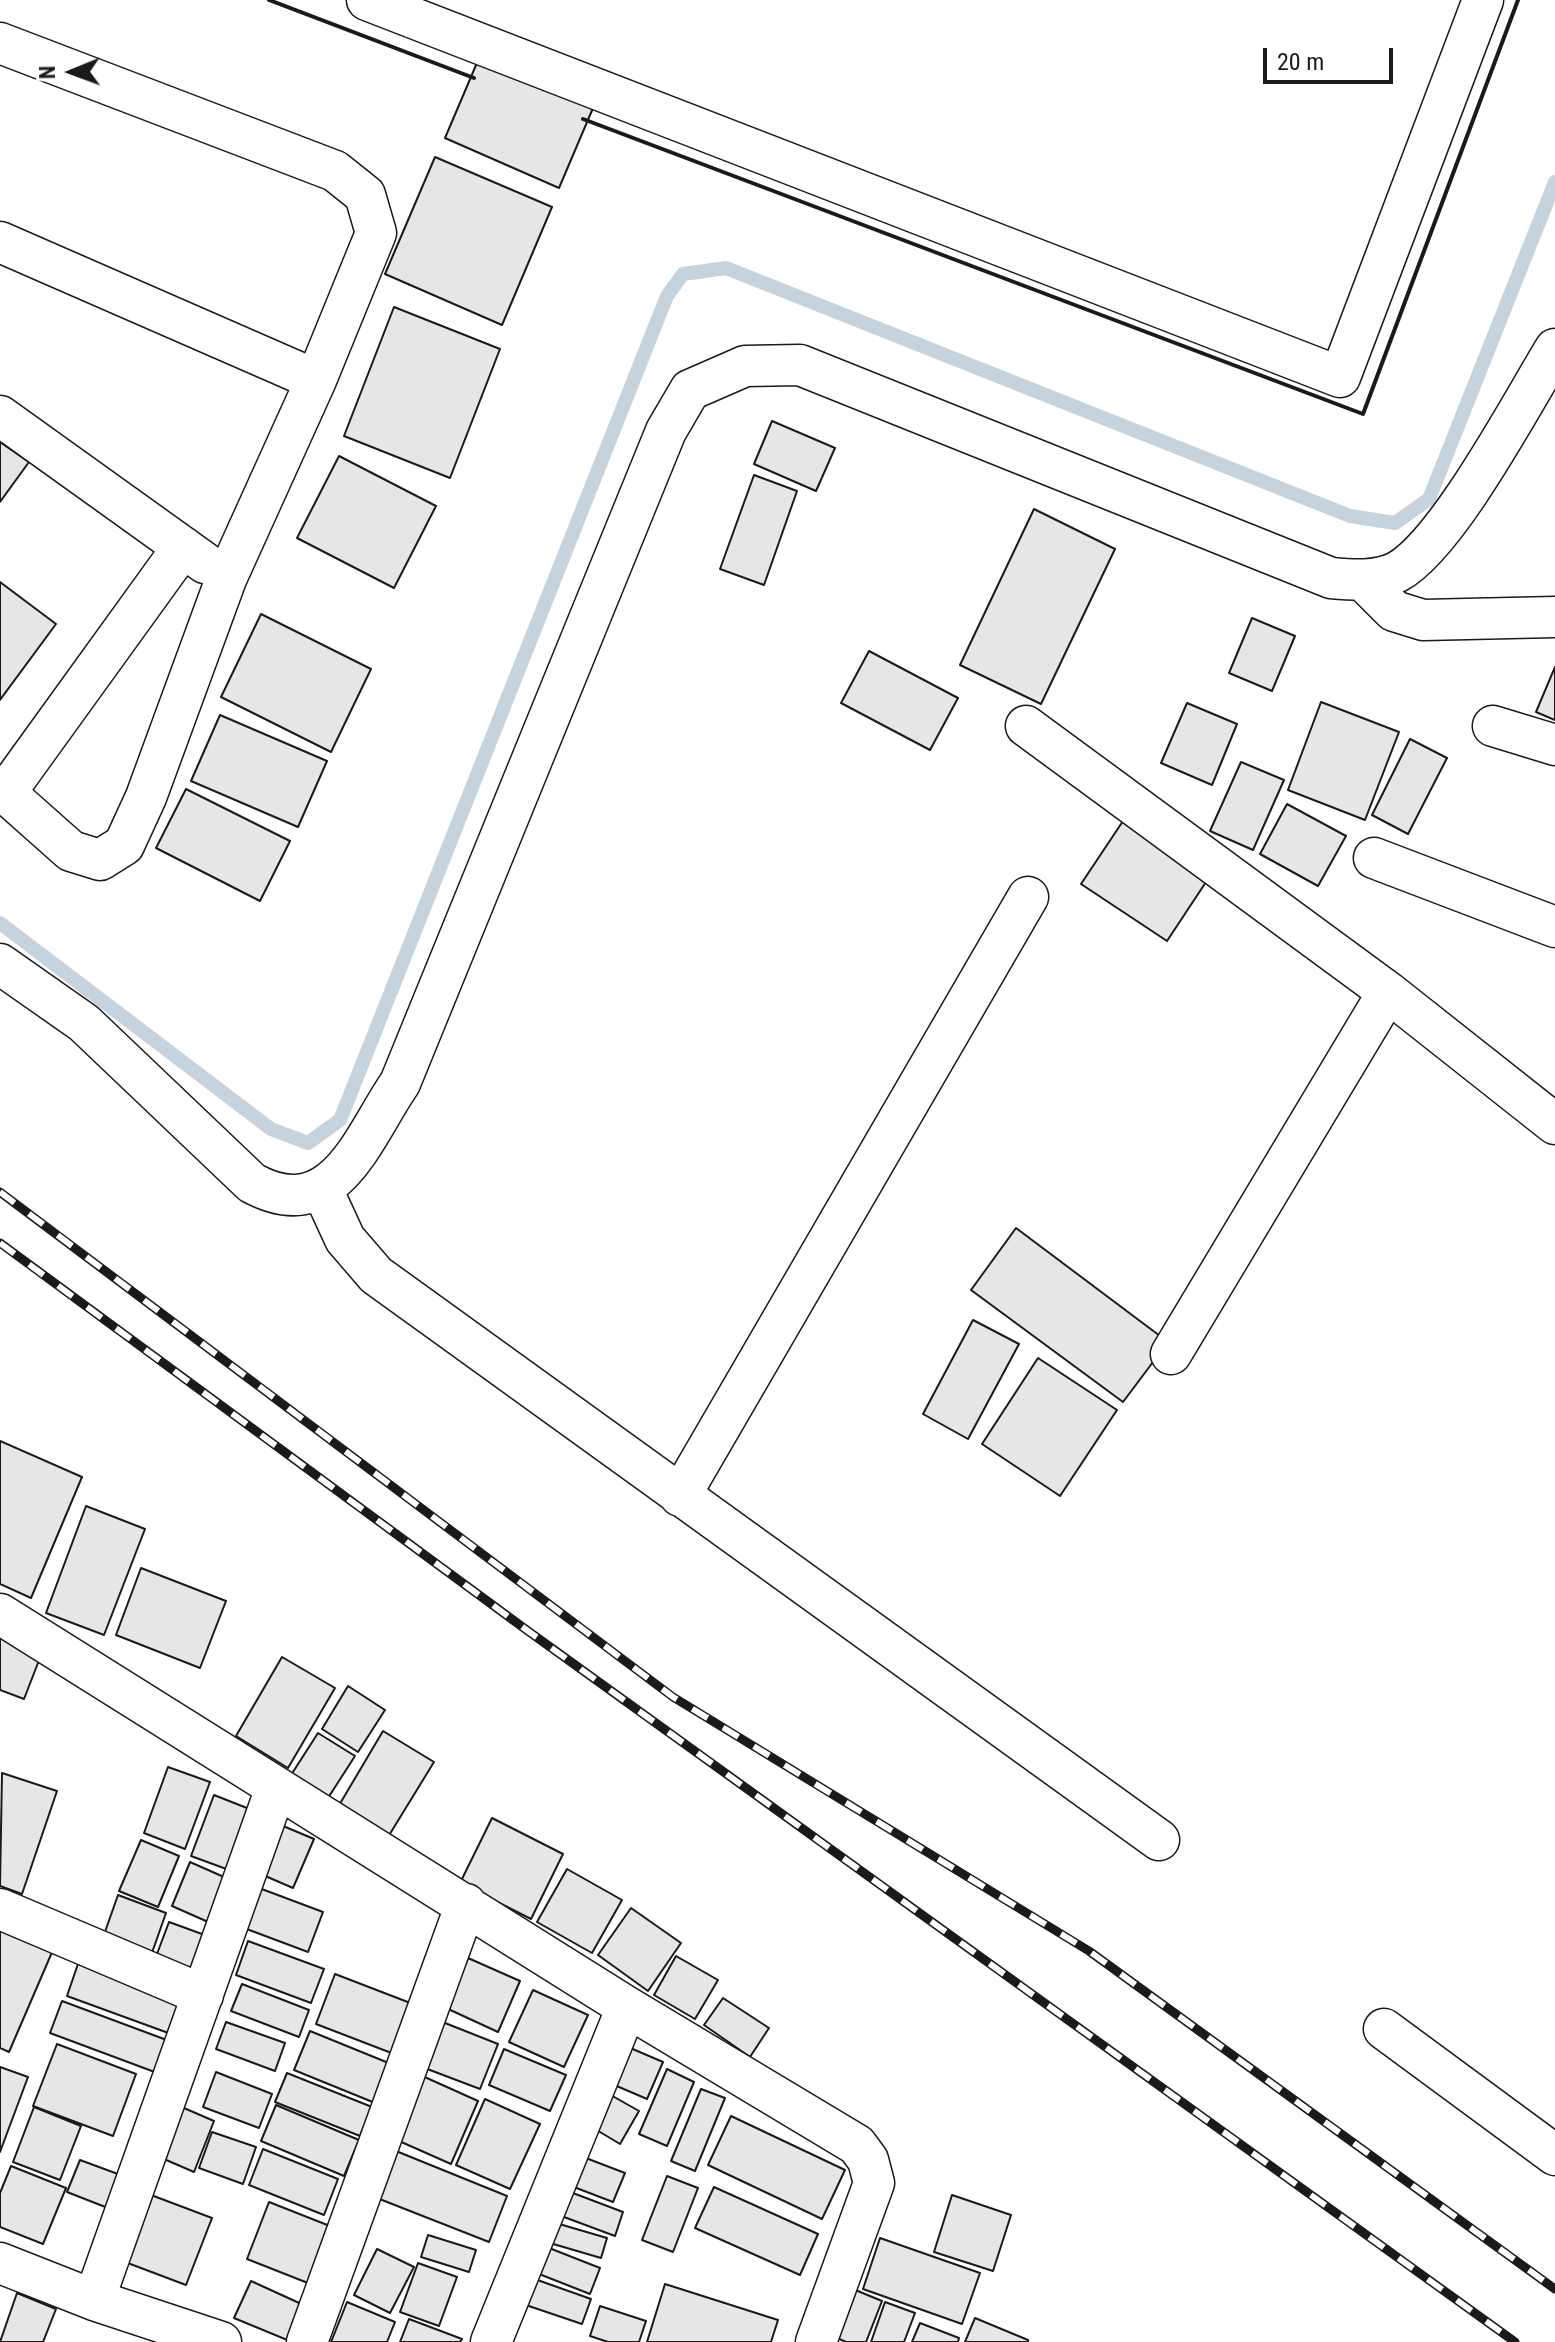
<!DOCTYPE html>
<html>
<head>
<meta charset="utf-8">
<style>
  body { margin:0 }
  #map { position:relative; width:1555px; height:2342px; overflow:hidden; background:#fff; font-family:"Roboto Condensed",sans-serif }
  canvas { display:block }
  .north { position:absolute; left:32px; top:32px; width:80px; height:80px; -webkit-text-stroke:6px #fff; paint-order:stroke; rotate:269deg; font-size:22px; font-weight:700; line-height:32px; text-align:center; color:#1a1a1a }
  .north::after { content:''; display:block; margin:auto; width:28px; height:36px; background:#1a1a1a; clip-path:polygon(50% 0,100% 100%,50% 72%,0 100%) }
  .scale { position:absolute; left:1263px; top:48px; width:130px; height:36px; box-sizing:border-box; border:4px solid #1a1a1a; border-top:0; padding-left:10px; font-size:24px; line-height:28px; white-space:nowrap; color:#1a1a1a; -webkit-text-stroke:6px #fff; paint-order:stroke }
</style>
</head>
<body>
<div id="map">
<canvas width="1555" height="2342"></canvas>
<div class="north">N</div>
<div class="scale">20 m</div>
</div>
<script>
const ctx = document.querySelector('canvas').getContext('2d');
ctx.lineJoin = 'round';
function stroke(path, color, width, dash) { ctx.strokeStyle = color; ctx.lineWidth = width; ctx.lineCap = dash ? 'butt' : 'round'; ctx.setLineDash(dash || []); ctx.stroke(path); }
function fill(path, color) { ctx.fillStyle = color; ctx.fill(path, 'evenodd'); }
const stream = new Path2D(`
  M0,923L271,1129L308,1143L340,1120L667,296L683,274L726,268L1350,516L1395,523L1429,499L1555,182`);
const building = new Path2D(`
  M482,51L596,101L559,188L445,138Z
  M435,157L552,207L502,325L385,274Z
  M394,307L500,349L450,478L344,436Z
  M772,421L835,448L816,491L754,464Z
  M0,442L29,462L0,502Z
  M339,456L436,506L394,588L297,538Z
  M754,475L797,491L764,585L720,569Z
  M1034,509L1115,549L1041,704L960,665Z
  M0,582L56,624L0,700Z
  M261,614L371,669L331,752L221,697Z
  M1252,618L1295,636L1272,691L1229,673Z
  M869,651L958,698L930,750L841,703Z
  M1555,667V720L1536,712Z
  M1321,702L1399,732L1365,820L1288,790Z
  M1187,703L1237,724L1212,785L1161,763Z
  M220,715L327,761L298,827L191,781Z
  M1410,739L1447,758L1408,834L1372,815Z
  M1241,762L1284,780L1253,850L1210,831Z
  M186,789L290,841L260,901L156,848Z
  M1287,804L1346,836L1318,886L1260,854Z
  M1123,821L1208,879L1167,941L1081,884Z
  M1016,1228L1168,1342L1123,1402L971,1290Z
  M973,1320L1019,1344L968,1439L923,1414Z
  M1038,1358L1117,1410L1060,1496L982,1444Z
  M0,1441L82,1477L31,1598L0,1584Z
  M86,1506L145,1529L104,1635L46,1613Z
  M141,1568L226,1601L200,1668L116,1635Z
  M0,1632L43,1650L24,1699L0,1690Z
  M282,1657L335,1688L288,1768L236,1736Z
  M348,1686L385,1710L358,1752L322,1729Z
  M383,1731L434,1762L388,1837L338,1807Z
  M318,1733L355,1756L328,1798L291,1775Z
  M168,1767L210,1782L185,1849L144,1833Z
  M2,1773L57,1791L22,1894L0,1886Z
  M214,1795L252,1810L229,1870L191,1856Z
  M492,1818L563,1854L531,1919L460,1883Z
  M276,1823L314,1839L293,1888L256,1872Z
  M141,1840L179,1856L158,1907L119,1891Z
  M190,1862L233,1881L215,1925L172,1906Z
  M567,1869L622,1900L592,1953L537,1922Z
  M259,1888L323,1912L308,1952L244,1928Z
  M118,1895L166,1913L148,1964L100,1946Z
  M631,1908L681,1943L648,1991L598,1955Z
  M0,1918L56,1943L9,2052L0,2048Z
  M169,1922L213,1938L198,1978L154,1962Z
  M248,1941L324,1969L311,2003L236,1975Z
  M676,1956L718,1980L695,2019L654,1995Z
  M468,1958L520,1981L498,2032L446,2008Z
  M79,1961L194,2003L182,2038L67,1996Z
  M335,1974L413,2004L394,2054L316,2024Z
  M242,1984L309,2010L299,2037L231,2011Z
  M533,1990L588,2015L564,2067L509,2042Z
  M723,1998L769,2028L750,2057L704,2025Z
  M62,2001L172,2042L160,2074L50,2033Z
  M440,2021L498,2044L480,2089L422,2067Z
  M226,2022L285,2043L275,2071L216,2049Z
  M310,2031L396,2066L380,2105L294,2070Z
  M57,2044L136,2074L113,2136L33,2106Z
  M628,2047L663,2062L647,2099L612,2084Z
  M504,2049L566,2075L550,2111L489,2085Z
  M0,2067L28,2077L0,2152Z
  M667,2069L694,2082L667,2146L639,2134Z
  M216,2072L272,2094L259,2128L203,2107Z
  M287,2073L372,2107L360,2136L275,2102Z
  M418,2074L478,2101L451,2164L390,2137Z
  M701,2089L725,2098L695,2171L671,2161Z
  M609,2094L639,2111L620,2144L590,2126Z
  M485,2099L540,2124L510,2189L456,2165Z
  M177,2105L214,2121L194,2172L157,2156Z
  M276,2105L359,2140L344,2176L261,2141Z
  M34,2107L81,2126L60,2180L13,2162Z
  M731,2116L845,2170L822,2219L708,2165Z
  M212,2132L256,2147L243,2184L199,2168Z
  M263,2149L338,2179L324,2215L249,2185Z
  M396,2151L507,2196L489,2242L377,2198Z
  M578,2155L625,2173L613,2202L566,2184Z
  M80,2160L126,2177L113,2210L67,2192Z
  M11,2166L66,2188L43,2244L0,2227V2193Z
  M667,2176L698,2188L673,2252L642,2240Z
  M714,2187L818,2234L800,2275L695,2228Z
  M565,2190L623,2212L615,2236L556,2214Z
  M151,2195L212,2218L186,2285L125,2262Z
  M952,2195L1011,2215L993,2271L934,2252Z
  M269,2202L335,2228L313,2285L247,2259Z
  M549,2221L607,2238L601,2258L543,2241Z
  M428,2235L476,2250L469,2272L421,2257Z
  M880,2238L980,2273L962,2324L863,2289Z
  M544,2246L600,2268L590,2294L534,2272Z
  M377,2249L414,2267L390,2313L354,2295Z
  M418,2263L457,2277L439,2326L400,2312Z
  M529,2277L591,2299L582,2324L520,2303Z
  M251,2281L308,2307L292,2342L234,2318Z
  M665,2284L778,2320L771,2342H647Z
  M848,2287L882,2301L866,2342H846L830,2335Z
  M17,2293L56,2309L43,2342H0Z
  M347,2302L395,2322L387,2342H331Z
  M885,2302L915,2313L904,2342H871Z
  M600,2306L646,2321L639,2342H608L590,2336Z
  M975,2318L1028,2340V2342H965Z
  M409,2319L462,2339L460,2342H400Z
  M920,2323L959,2338L958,2342H912Z`);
const minor = new Path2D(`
  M367,0L1340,377L1483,0
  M0,43L335,171L365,195L376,233L316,380
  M0,242L316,380L226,579L146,797L124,845L100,860L71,851L0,788
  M0,416L205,563
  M1364,581L1394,611L1423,620L1555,617
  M1026,726L1388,992L1555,1124
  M1493,726L1555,745
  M6,792L183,547
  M1374,858L1555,927
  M0,964L84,1023L252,1183C335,1228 363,1136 400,1083L666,431L690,390L745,366L800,365L1331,578C1353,580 1376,582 1397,572C1447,545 1522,403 1555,349
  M322,1189L345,1239L376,1275L1159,1840
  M1171,1354L1388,992
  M680,1496L1028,897
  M0,1614L627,2007L857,2145L868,2160L874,2183L816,2342
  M0,1909L203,1995
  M1384,2029L1555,2155
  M0,2263L94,2300L221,2342
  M94,2300L276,1788
  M307,2342L466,1904
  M491,2342L627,2007`);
const rail = new Path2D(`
  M0,1192L673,1697L1089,1951L1555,2289
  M0,1243L528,1631L1515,2342`);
const wall = new Path2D(`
  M269,0L474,78
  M583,119L1363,414L1518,0`);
stroke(stream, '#c6d2dc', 14);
fill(building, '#e6e6e6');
stroke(building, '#1a1a1a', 2);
stroke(minor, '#1a1a1a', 43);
stroke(minor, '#fff', 40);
stroke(rail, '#1a1a1a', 9);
stroke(rail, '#fff', 6, [18]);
stroke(wall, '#1a1a1a', 4);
</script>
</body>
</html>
